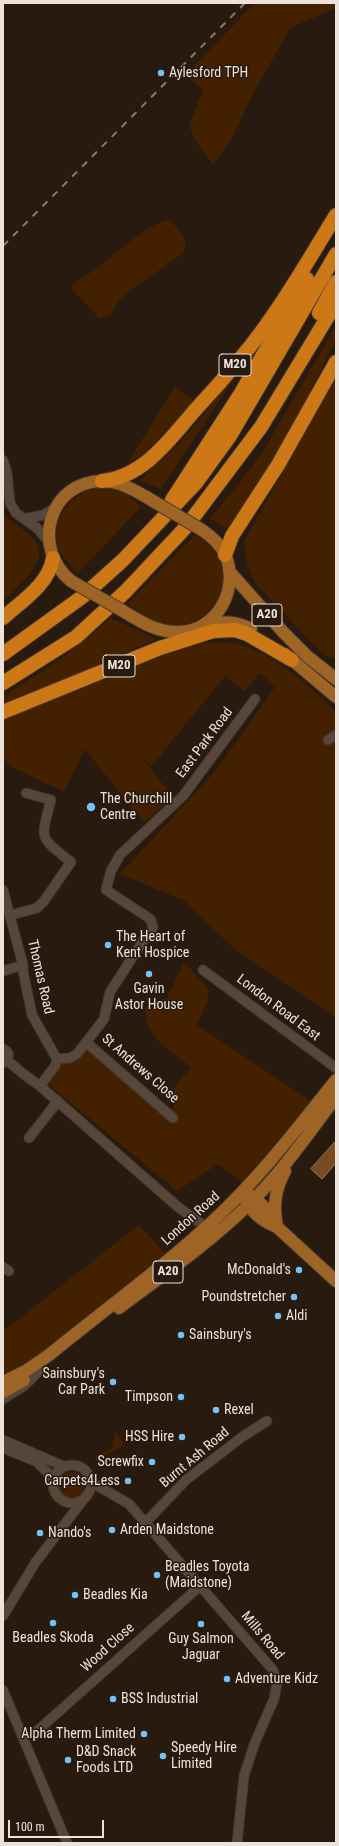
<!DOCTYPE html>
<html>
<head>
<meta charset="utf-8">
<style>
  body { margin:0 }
  #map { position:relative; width:339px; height:1846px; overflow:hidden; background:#281a0e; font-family:"Roboto Condensed",sans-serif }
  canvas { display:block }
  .frame { position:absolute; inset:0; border:4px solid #ede3db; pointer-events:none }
  .scale { position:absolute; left:8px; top:1820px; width:96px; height:18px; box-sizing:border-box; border:2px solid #ede3db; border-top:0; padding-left:5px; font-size:12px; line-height:14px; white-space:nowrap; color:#ede3db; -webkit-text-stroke:3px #281a0e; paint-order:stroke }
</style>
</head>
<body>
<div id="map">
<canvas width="339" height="1846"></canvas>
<div class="frame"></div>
<div class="scale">100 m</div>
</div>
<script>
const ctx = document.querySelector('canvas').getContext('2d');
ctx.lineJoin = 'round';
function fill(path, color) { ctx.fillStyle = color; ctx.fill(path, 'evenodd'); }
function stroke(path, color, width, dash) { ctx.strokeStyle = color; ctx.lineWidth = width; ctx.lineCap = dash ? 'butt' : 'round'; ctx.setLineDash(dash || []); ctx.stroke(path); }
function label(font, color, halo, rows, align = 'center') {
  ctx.font = font + ' "Roboto Condensed",sans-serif'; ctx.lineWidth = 3; ctx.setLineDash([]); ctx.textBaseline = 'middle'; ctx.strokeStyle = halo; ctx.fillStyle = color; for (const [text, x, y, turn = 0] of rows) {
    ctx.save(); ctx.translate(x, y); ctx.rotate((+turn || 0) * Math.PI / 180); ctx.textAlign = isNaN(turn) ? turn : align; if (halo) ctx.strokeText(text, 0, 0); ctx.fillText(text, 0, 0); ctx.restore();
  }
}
const green = new Path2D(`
  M255,3H336V8L290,28L253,94L231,140L213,165L197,143L189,126L203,90L186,74Z
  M170,219L184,238L186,246L183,253L122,297L110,315L99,318L72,289L73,283C110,265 128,233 170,219Z
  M336,326V339L298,416L265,474L227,529L210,519L259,458Z
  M238,373L161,489L140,480L178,445Z
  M336,378V660L323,654L256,584L247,564L244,541Z
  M175,386L195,402C175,424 157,452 128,462Z
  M97,486C119,487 125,491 141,507L78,573C74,568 69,564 65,559C43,528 66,497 97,486Z
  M3,515C13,523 27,531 35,541C51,561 16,588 3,602Z
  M195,535C201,539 210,544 214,550C242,587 203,636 161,624C149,621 137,610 127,604Z
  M111,618L156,639L105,662L3,704V697L62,658Z
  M203,642C214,643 227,641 238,644C278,655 306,684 336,712V1017L239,953L183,900L120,874L216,770L276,686L259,673L245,692L225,676L151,767L138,753L173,797L144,823L85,749L64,792L10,766L3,757V720L170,653Z
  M184,962C211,992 216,987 197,1025L311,1101L242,1183L218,1164L177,1191L49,1085L48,1082L60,1064L78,1059L87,1048L174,1122L177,1118L172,1110L176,1101L168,1095L191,1067C168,1048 146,1040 145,1007L152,1002L167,998Z
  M139,1225L165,1253L52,1347L3,1375V1331Z
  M115,1434H117L123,1443L121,1447L96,1461L95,1457L112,1448Z
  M56 1486a14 14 0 1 1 28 0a14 14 0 1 1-28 0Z`);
const water = new Path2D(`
  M335,1142L336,1163L322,1179L311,1169Z`);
const minor = new Path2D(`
  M3,460L7,473L10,503L16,513L37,528L48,541
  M24,519L43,515L55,508
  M328,740L336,735
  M3,890L23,965V971L32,1015L57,1059L55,1066L40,1086
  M11,915L37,908L44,901L71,862C39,836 40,841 51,800L26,793
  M203,970L336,1068
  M3,971L23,965
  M87,1043L173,1118
  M3,1049C8,1051 10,1055 7,1060L3,1063
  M57,1059L70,1058L77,1054L104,1019L110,992L143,941L151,934L153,927L151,920L146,916L106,890L111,871L120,855L183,796L255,699
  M7,1060L22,1073L40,1086L178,1207L210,1230
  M29,1138L58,1101
  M3,1267L9,1271
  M3,1399L24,1386L39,1371
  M3,1440L63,1466
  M3,1448L37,1462L53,1478
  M53 1484a19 19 0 1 1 38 0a19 19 0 1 1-38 0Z
  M91,1482L129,1504L273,1670L277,1683L274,1699L254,1745L244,1776L237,1843
  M146,1522L186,1480L242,1437L267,1421
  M3,1616L35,1563L83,1500
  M3,1690L67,1843
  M36,1732L200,1586`);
const major = new Path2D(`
  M229,571L283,632L307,656L336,679
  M71,581C31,548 48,481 103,481C119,481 134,490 148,498
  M123,611C141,622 158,633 180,632C218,630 240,588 225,554C220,544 211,536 202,530
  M205,625C222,621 236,621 251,629
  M285,654L336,697
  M248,1194L255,1198L275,1218
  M245,1198C250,1212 264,1222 277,1227L336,1281
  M277,1227C273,1205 275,1190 285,1171
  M119,1308C163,1275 208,1244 247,1206C281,1174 308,1134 336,1097
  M3,1382L27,1370L49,1355C104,1310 165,1266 217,1217C261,1176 298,1127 336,1080
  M3,1392L24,1380`);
const highway = new Path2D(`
  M319,313L336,282
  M102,481C144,477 170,439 196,409C211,393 226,376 240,359C277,315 306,264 336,215
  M172,500L241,393L307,279
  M225,555L232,536L278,465L336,362
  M3,618C22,601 49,584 53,558
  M3,654L82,597L123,560L196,483L230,436L336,254
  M3,683L76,637L126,591L186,527L261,427L336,303
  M3,712L160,648L213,631L235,630L247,634L292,660`);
const rail = new Path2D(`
  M3,246L245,3`);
const majorBridge = new Path2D(`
  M148,498L202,530
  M71,581L123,611`);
const markers = [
  [161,73,4,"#75c0f6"],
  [91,807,5,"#75c0f6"],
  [108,945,4,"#75c0f6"],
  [149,974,4,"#75c0f6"],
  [299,1270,4,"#75c0f6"],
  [294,1297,4,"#75c0f6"],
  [278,1316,4,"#75c0f6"],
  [181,1335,4,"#75c0f6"],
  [113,1382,4,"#75c0f6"],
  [181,1397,4,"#75c0f6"],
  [216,1410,4,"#75c0f6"],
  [182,1437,4,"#75c0f6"],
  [152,1462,4,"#75c0f6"],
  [128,1481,4,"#75c0f6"],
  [112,1530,4,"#75c0f6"],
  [40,1533,4,"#75c0f6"],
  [157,1575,4,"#75c0f6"],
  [75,1595,4,"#75c0f6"],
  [53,1623,4,"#75c0f6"],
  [201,1624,4,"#75c0f6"],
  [227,1679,4,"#75c0f6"],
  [113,1699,4,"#75c0f6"],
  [144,1734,4,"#75c0f6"],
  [163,1756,4,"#75c0f6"],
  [68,1760,4,"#75c0f6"]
];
const shields = [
  [235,365,32],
  [267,615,30],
  [119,666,32],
  [168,1272,30]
];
const shieldNames = [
  ["M20",235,365],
  ["A20",267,615],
  ["M20",119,666],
  ["A20",168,1272]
];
const poiNames = [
  ["Aylesford TPH",169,73],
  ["The Churchill",100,799],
  ["Centre",100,815],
  ["The Heart of",116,937],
  ["Kent Hospice",116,953],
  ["Gavin",149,989,"center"],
  ["Astor House",149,1005,"center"],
  ["McDonald's",291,1270,"right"],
  ["Poundstretcher",286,1297,"right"],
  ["Aldi",286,1316],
  ["Sainsbury's",189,1335],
  ["Sainsbury's",105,1374,"right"],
  ["Car Park",105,1390,"right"],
  ["Timpson",173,1397,"right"],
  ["Rexel",224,1410],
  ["HSS Hire",174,1437,"right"],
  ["Screwfix",144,1462,"right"],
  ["Carpets4Less",120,1481,"right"],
  ["Arden Maidstone",120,1530],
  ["Nando's",48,1533],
  ["Beadles Toyota",165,1567],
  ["(Maidstone)",165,1583],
  ["Beadles Kia",83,1595],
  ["Beadles Skoda",53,1638,"center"],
  ["Guy Salmon",201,1639,"center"],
  ["Jaguar",201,1655,"center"],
  ["Adventure Kidz",235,1679],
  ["BSS Industrial",121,1699],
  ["Alpha Therm Limited",136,1734,"right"],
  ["Speedy Hire",171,1748],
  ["Limited",171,1764],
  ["D&D Snack",76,1752],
  ["Foods LTD",76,1768]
];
const streetNames = [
  ["East Park Road",205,743,-53],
  ["Thomas Road",40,977,77],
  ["London Road East",278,1008,37],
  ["St Andrews Close",140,1069,41],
  ["London Road",191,1219,-42],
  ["Burnt Ash Road",195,1458,-40],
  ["Mills Road",262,1636,50],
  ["Wood Close",108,1648,-42]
];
fill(green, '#432100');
fill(water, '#784b20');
stroke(water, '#9b7958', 1);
stroke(minor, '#413630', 11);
stroke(major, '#413630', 14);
stroke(highway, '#413630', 16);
stroke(minor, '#57473a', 9);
stroke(major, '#9d6425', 12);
stroke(highway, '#cc7817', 14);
stroke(rail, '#877b71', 2, [7, 7]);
stroke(majorBridge, '#413630', 14, []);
stroke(majorBridge, '#9d6425', 12);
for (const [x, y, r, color] of markers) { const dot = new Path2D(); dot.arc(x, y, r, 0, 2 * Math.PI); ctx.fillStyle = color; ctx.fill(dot); stroke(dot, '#281a0e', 1.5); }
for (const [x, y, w] of shields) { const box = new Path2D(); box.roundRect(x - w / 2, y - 11, w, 22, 3); ctx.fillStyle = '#281a0e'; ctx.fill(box); stroke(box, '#ede3db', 1); }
label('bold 13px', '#ede3db', null, shieldNames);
label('14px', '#ede3db', '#281a0e', poiNames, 'left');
label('14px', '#ede3db', '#281a0e', streetNames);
</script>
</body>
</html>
